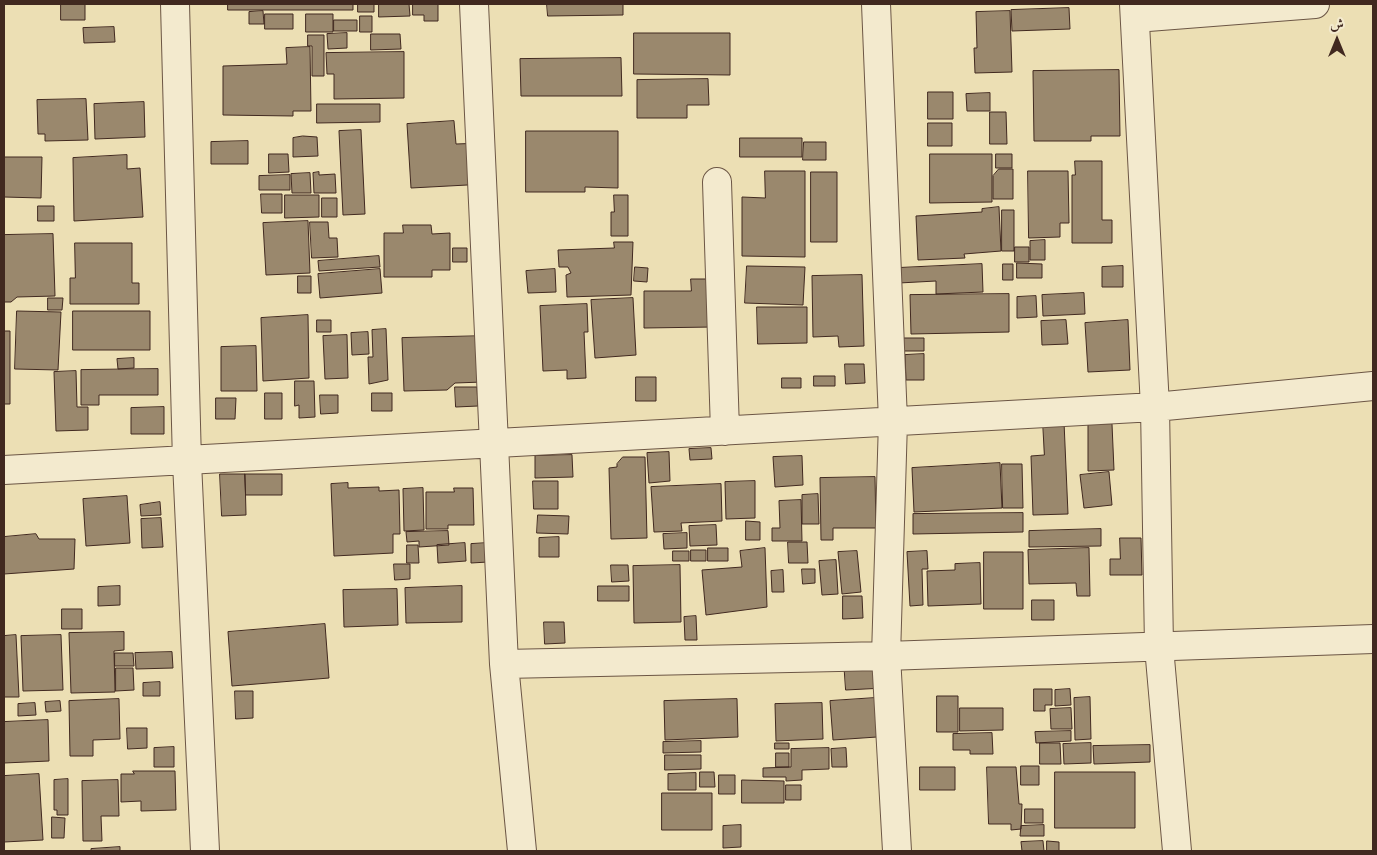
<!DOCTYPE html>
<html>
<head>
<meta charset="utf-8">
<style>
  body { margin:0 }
  #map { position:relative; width:1377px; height:855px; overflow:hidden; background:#ecdfb4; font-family:"IM FELL French Canon",Amiri,serif }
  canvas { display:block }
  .frame { position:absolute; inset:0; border:5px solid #412920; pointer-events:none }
  .north { position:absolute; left:1312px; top:15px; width:50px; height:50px; -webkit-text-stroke:4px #f3eace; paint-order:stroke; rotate:0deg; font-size:14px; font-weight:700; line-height:20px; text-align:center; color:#412920 }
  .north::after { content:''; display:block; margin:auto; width:18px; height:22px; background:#412920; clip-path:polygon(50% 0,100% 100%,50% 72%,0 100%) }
</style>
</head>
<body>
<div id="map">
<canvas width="1377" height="855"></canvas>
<div class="frame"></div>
<div class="north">ش</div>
</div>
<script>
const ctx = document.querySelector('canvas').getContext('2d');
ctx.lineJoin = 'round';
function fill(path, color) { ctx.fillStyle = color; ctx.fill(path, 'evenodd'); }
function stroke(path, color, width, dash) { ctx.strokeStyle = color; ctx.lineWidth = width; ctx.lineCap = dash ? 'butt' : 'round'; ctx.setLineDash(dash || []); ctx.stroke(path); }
const building = new Path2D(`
  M61,4H85V20H61Z
  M228,4H353V10H228Z
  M358,4H374V12H358Z
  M379,4H409L410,16L379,17Z
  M413,4H438V21H424V15H413Z
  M547,4H623V15L548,16Z
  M1069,8L1070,29L1012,31L1011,10Z
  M263,11L264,24H249V12Z
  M1010,11L1012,72L975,73L974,48H977L976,12Z
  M265,14H293V29H265Z
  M306,14H333V32H306Z
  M360,16H372V32H360Z
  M334,20H357V31H334Z
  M114,27L115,42L84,43L83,28Z
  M347,33V48L328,49L327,34Z
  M634,33H730V75L634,74Z
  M371,34H400L401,49L371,50Z
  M308,35H324V76H312V46H308Z
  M310,47L311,111H293V116L223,115V66L287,64L286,48Z
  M404,52V98L334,99V74H327L326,53Z
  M621,58L622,96H521L520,59Z
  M1119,70L1120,136H1091V141H1034L1033,71Z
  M708,79L709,105H687V118H637V80Z
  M928,92H953V119H928Z
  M990,93V111H967L966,94Z
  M86,99L88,140L45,141V134H38L37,100Z
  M144,102L145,137L95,139L94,104Z
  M317,104H380V122L317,123Z
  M990,112H1006L1007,144H990Z
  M454,121L456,144L483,143L486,184L411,188L407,124Z
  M928,123H952V146H928Z
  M361,130L365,214L343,215L339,131Z
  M526,131H618V188L585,187V192H526Z
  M303,136L317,137L318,156L293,157V138Z
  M740,138H802V157H740Z
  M248,141V164H211V142Z
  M804,142H826V160H803Z
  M269,154H288L289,172L269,173Z
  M930,154H992V202L930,203Z
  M996,154H1012V168H996Z
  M127,155V169L140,168L143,217L74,221L73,158Z
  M4,157H42L41,198L4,197Z
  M1075,161H1102V220H1112V243H1072V175H1075Z
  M999,169H1013V199H993V176Z
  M765,171H805V257L742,256V197L765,198Z
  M1028,171H1068L1069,223H1060V237L1029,238Z
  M319,172V175L335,174L336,193H314L313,173Z
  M811,172H837V242H811Z
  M310,173L311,193H292L291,174Z
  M290,175V190H259V176Z
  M261,194H282V213H262Z
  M285,195H319V217L285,218Z
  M614,195H628V236H611V212H614Z
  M322,198H337V217H322Z
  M38,206H54V221H38Z
  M999,207L1001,251L964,254L965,258L918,260L916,216L982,212V209Z
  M1002,210H1014V251H1002Z
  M308,221L310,273L266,275L263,223Z
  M310,222H328L329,238H337L338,257L312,258Z
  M403,225H431L432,234L450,233V270H432V277H384V233H403Z
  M53,234L55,296L17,297L11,302H4V235Z
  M1045,240V260H1030V241Z
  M614,242H633L631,295L567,297L566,275L571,273L568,267H559L558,250L614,248Z
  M75,243H132V283H139V304H70V278H75Z
  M1015,247H1029V262H1015Z
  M453,248H467V262H453Z
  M379,256L380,267L319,271L318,261Z
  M1017,263L1042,264V278H1017Z
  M982,264L983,292L936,294V281L899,283L898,268Z
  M1003,264H1013V280H1003Z
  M747,266L805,267L803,305L745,303Z
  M1123,266V287H1102V267Z
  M635,267L648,268L647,282L634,281Z
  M380,269L382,293L320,298L318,274Z
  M555,269L556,292L528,293L526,271Z
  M862,275L864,346L839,347L838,336L813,337L812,276Z
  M298,276H311V293H298Z
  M691,279H713V327L644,328V291H691Z
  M1084,293L1085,314L1043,316L1042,295Z
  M1009,294V332L911,334L910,295Z
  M1036,296L1037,317L1017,318V297Z
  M48,298H63L62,310H48Z
  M633,298L636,355L595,358L591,300Z
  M587,304L588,332H584L586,378L567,379V370L543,371L540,306Z
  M757,307H807V343L758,344Z
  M17,311L61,312L58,370L15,369Z
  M73,311H150V350H73Z
  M308,315L309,378L263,381L261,318Z
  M317,320H331V332H317Z
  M1066,320L1068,344L1042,345L1041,321Z
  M1128,320L1130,370L1088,372L1085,323Z
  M386,329L388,380L369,384L368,357H373L372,330Z
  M4,331H10V404H4Z
  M368,332L369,354L352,355L351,333Z
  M347,335L348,378L325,379L323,336Z
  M487,336L483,382L455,383L447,390L404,391L402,338Z
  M901,338H924V351H901Z
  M256,346L257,391H221V347Z
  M924,354V380H906L905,355Z
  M134,358V368L118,369L117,359Z
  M845,364H864L865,383L846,384Z
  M158,369V395H99V405H81V370Z
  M76,371L77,407H88V430L56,431L54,372Z
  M814,376H835V386H814Z
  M636,377H656V401H636Z
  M782,378H801V388H782Z
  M295,381H314L315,417L299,418V405L295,406Z
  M455,387H477L478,406L456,407Z
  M265,393H282V419H265Z
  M372,393H392V411H372Z
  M320,395H338V413L321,414Z
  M216,398H236L235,419H216Z
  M164,407V434H131V408Z
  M1043,422H1064L1068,514L1033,515L1031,456L1044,455Z
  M1112,424L1114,470L1088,471V425Z
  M711,448L712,459L690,460L689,449Z
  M669,452L670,481L649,483L647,453Z
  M572,455L573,477L535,478V456Z
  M802,456L803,485L775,487L773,457Z
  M623,457H645L647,538L611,539L609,468L617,467V464Z
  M1000,463L1002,508L914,512L912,468Z
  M1002,464H1022L1023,508H1003Z
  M1109,472L1112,505L1084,508L1080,475Z
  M220,474H245L246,515L222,516Z
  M245,474H282V495H246Z
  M875,477L876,528H833V540H821L820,478Z
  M533,481H558V509H534Z
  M755,481V518L726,519L725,482Z
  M348,483V488L379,487V491L399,490L400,534H393V553L334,556L331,484Z
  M721,484L722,521L681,523L682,531L654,532L651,487Z
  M423,488L424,530L404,531L403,489Z
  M454,488H473L474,525H448V529H426V492H454Z
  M818,494L819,524H802V495Z
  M127,496L130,543L86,546L83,499Z
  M801,500L802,541H772V528H780L779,501Z
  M160,502L161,515L141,516L140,505Z
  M1023,513V532L913,534V514Z
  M538,515L569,516L568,534L537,533Z
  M161,518L163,547L142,548L141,519Z
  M746,521L760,522V540H746Z
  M716,525L717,545L690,546L689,526Z
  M1101,529V546L1029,547V531Z
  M448,531L449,545L419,547V541L407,542L406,532Z
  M687,533V548L664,549L663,534Z
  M36,534L39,539H75L74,569L4,574V537Z
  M559,537V557H539V538Z
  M1120,538H1141L1142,575H1110V559H1120Z
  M788,542H807L808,563H789Z
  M465,543L466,561L438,563L437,545Z
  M488,543V562L471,563V544Z
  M407,545H418L419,563H407Z
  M708,548H728V561H708Z
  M765,548L767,607L706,615L702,570L742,567L740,551Z
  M1089,548L1090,596H1077L1076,583L1029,584L1028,550Z
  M691,550H706V561H691Z
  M673,551H689V561H673Z
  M857,551L861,592L842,594L838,552Z
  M927,551L928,569H922L923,605L910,606L907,552Z
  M984,552H1023V609H984Z
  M836,560L838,594L822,595L819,561Z
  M980,563L981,604L928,606L927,571L955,570V564Z
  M394,564H410V579L395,580Z
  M611,565H628L629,581L612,582Z
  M680,565L681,622L634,623L633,566Z
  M802,569H815V583L803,584Z
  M783,570L784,592H772L771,571Z
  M120,586V605L98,606V587Z
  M462,586V622L406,623L405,588Z
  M598,586H629V601H598Z
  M397,589L398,625L344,627L343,590Z
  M843,596H862L863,618L843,619Z
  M1032,600H1054V620H1032Z
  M62,609H82V629H62Z
  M696,616L697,640H685L684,617Z
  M544,622H564L565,643L545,644Z
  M325,624L329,678L232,686L228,632Z
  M124,632V650L114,651L115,692L71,693L69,633Z
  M16,635L19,697H4V636Z
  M61,635L63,690L23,691L21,636Z
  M172,652L173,668L136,669L135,653Z
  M115,653H133L134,666H115Z
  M844,662L883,669L884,688L846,690Z
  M116,668H133L134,690L116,691Z
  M160,682V696H143V683Z
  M1034,689H1052V705H1045V711H1034Z
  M1070,689L1071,705L1055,706V690Z
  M235,691H253V718L236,719Z
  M937,696H958V732H937Z
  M1090,697L1091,739L1075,740L1074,698Z
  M875,698L877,737L833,740L830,701Z
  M119,699L120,739L93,740V756H70L69,701Z
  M737,699L738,737L665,740L664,701Z
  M60,701L61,711L46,712L45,702Z
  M35,703L36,715L18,716V704Z
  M822,703L823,739L776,741L775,704Z
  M960,708H1003V730L960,731Z
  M1071,708L1072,729H1051L1050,709Z
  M48,720L49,761L4,763V722Z
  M127,728H147V748L128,749Z
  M1071,731V741L1036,743L1035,732Z
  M992,733L993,754H970V750H953V734Z
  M701,741V752L663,753V742Z
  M775,743H789V749H775Z
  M1040,743H1060L1061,764H1040Z
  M1091,743V763L1064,764L1063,744Z
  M1150,745V762L1094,764L1093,746Z
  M174,747V767H154V748Z
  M829,748V769L802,770V780L786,781V777H763V768L791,767V749Z
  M846,748L847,767H832L831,749Z
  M776,753H789V767H776Z
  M665,755H701V769L665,770Z
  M1021,766H1039V785H1021Z
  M920,767H955V790H920Z
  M987,767H1016L1019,804H1022L1021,829L1011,830V824H989Z
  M133,771H175L176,810L141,811V801L121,802V774H134Z
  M700,772H714L715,787H700Z
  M1055,772H1135V828H1055Z
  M696,773V790H668V774Z
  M39,774L43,840L4,842V776Z
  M719,775H735V794H719Z
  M68,779V815H57V810H54V780Z
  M118,780L119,816H101L102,841H83L82,781Z
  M742,780L784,781V803H742Z
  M786,785H801V800H786Z
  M662,793H712V830H662Z
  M1025,809H1043V823H1025Z
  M52,817L65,818L64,838H52Z
  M741,825V847L723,848V826Z
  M1044,825V836H1020L1021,826Z
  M1043,841L1044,851H1022L1021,842Z
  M1047,841L1059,842V851H1047Z
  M120,847V851H91V849Z`);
const minor = new Path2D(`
  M175,4L187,462L205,851
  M474,4L504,664L522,851
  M876,4L893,421L886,656L897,851
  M1134,4L1155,407L1159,647L1177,851
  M1135,18L1315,4
  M717,182L725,431
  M4,470L1155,407L1373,386
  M504,664L886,656L1373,639`);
fill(building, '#9a886d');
stroke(building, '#412920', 1);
stroke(minor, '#6c5645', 30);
stroke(minor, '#f3eace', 28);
</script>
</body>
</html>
